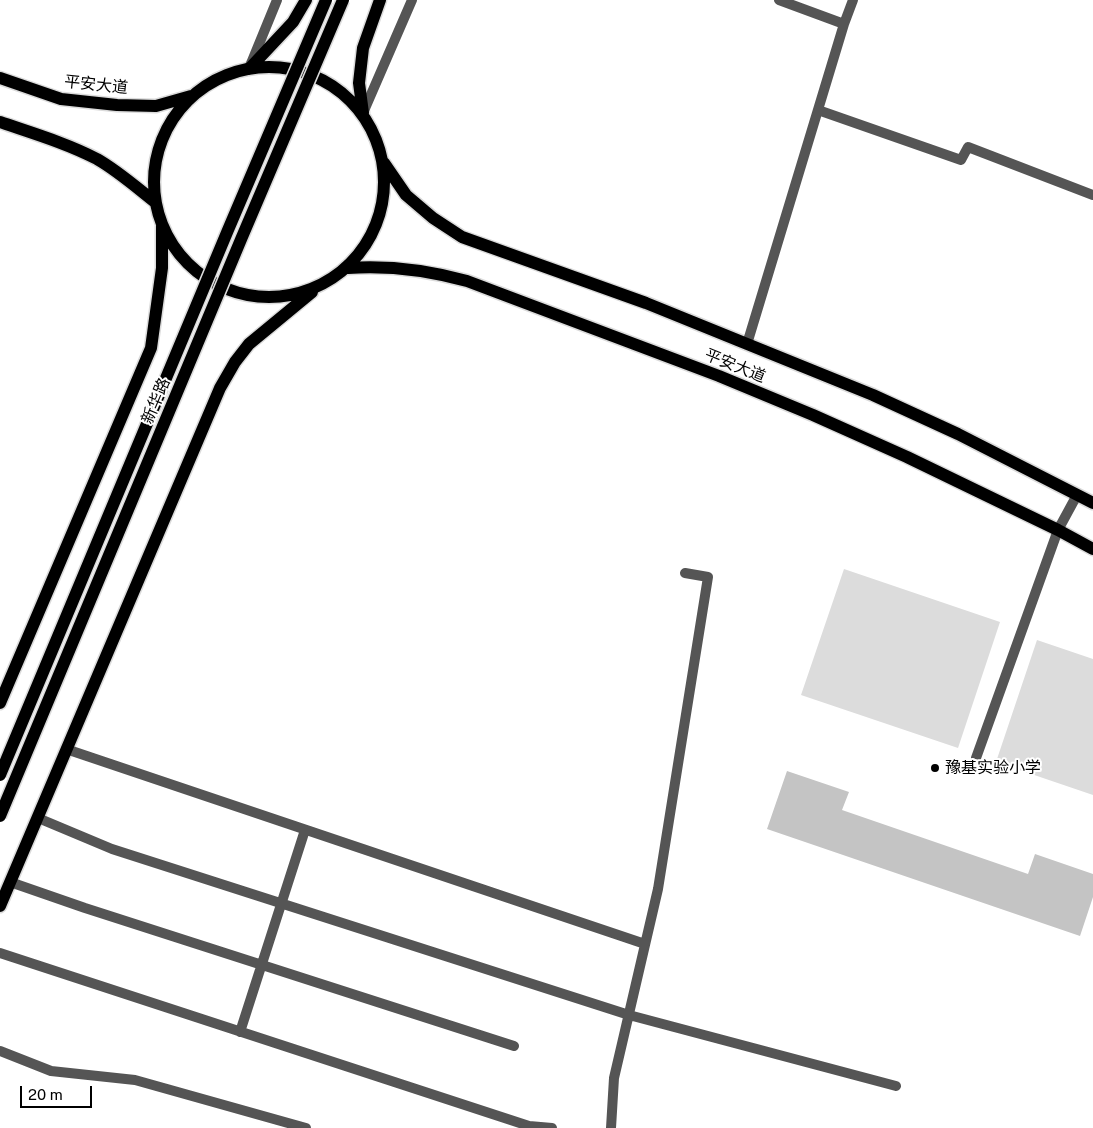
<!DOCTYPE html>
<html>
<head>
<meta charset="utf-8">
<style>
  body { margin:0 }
  #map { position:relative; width:1093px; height:1128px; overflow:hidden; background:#fff; font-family:"Public Sans",sans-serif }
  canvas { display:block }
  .scale { position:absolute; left:20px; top:1086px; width:72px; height:22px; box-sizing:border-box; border:2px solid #000; border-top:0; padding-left:6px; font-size:15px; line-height:18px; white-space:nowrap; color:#000; -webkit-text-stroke:4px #fff; paint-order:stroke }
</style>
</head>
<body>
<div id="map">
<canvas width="1093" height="1128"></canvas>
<div class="scale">20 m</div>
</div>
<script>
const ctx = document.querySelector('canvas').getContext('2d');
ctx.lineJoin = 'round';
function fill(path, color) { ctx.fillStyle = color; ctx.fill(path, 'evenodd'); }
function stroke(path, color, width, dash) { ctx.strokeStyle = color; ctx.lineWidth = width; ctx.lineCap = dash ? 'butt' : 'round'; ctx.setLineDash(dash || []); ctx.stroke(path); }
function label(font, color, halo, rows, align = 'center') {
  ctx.font = font + ' "Public Sans","Noto Sans SC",sans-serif'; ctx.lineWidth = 4; ctx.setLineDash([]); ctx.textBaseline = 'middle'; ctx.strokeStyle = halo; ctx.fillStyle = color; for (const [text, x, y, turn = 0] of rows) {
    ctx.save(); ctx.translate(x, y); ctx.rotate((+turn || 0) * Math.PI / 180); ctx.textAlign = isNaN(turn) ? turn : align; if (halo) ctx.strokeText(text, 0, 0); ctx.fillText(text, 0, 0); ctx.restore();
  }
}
const green = new Path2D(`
  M844,569L1000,622L958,748L801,695Z
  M1037,640L1093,659V795L996,762Z`);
const building = new Path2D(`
  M787,771L849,792L842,810L1028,874L1035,854L1093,874V897L1080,936L767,829Z`);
const service = new Path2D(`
  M779,0L844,24
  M818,110L961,160L968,147L1093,195
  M747,344L844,24L853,0
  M66,749L645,944
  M976,758L1058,530L1077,495
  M38,818L112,849L629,1015L896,1086
  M10,882L85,908L514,1046
  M0,953L529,1126L552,1128
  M240,1032L305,830
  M0,1051L51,1071L135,1080L306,1128
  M611,1128L614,1078L658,889L708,577L685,573`);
const minor = new Path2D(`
  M250,66L277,0
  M363,113L412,0`);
const primary = new Path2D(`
  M154 182a115 115 0 1 1 230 0a115 115 0 1 1-230 0Z
  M249,69L293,22L306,0
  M0,78L61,99L117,105L156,106L191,96
  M363,113L359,83L363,48L380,0
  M0,122C32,133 66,143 97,159C118,171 136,187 155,202
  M384,163L406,195L433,218L462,237L646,303L873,395L958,434L1093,503
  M348,268C390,265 427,270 467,281L719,376L813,415L907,457L1058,530L1093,549
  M0,703L151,348L162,268V226
  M0,906L220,388L235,362L249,344L312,292`);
const primaryBridge = new Path2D(`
  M0,775L228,230L326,0
  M0,816L242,237L343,0`);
const markers = [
  [935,768,5,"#000"]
];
const streetNames = [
  ["平安大道",96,85,6],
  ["平安大道",735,366,22],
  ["新华路",156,401,-67]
];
const poiNames = [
  ["豫基实验小学",945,768]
];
fill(green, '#dcdcdc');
fill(building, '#c4c4c4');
stroke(primary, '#dbdbdb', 15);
stroke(service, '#555', 10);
stroke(minor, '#555', 10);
stroke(primary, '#000', 12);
stroke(primaryBridge, '#dbdbdb', 15, []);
stroke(primaryBridge, '#000', 12);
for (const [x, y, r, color] of markers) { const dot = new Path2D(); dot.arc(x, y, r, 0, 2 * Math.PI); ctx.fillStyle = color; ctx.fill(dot); stroke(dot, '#fff', 2); }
label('16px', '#000', '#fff', streetNames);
label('16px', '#000', '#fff', poiNames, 'left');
</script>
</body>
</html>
